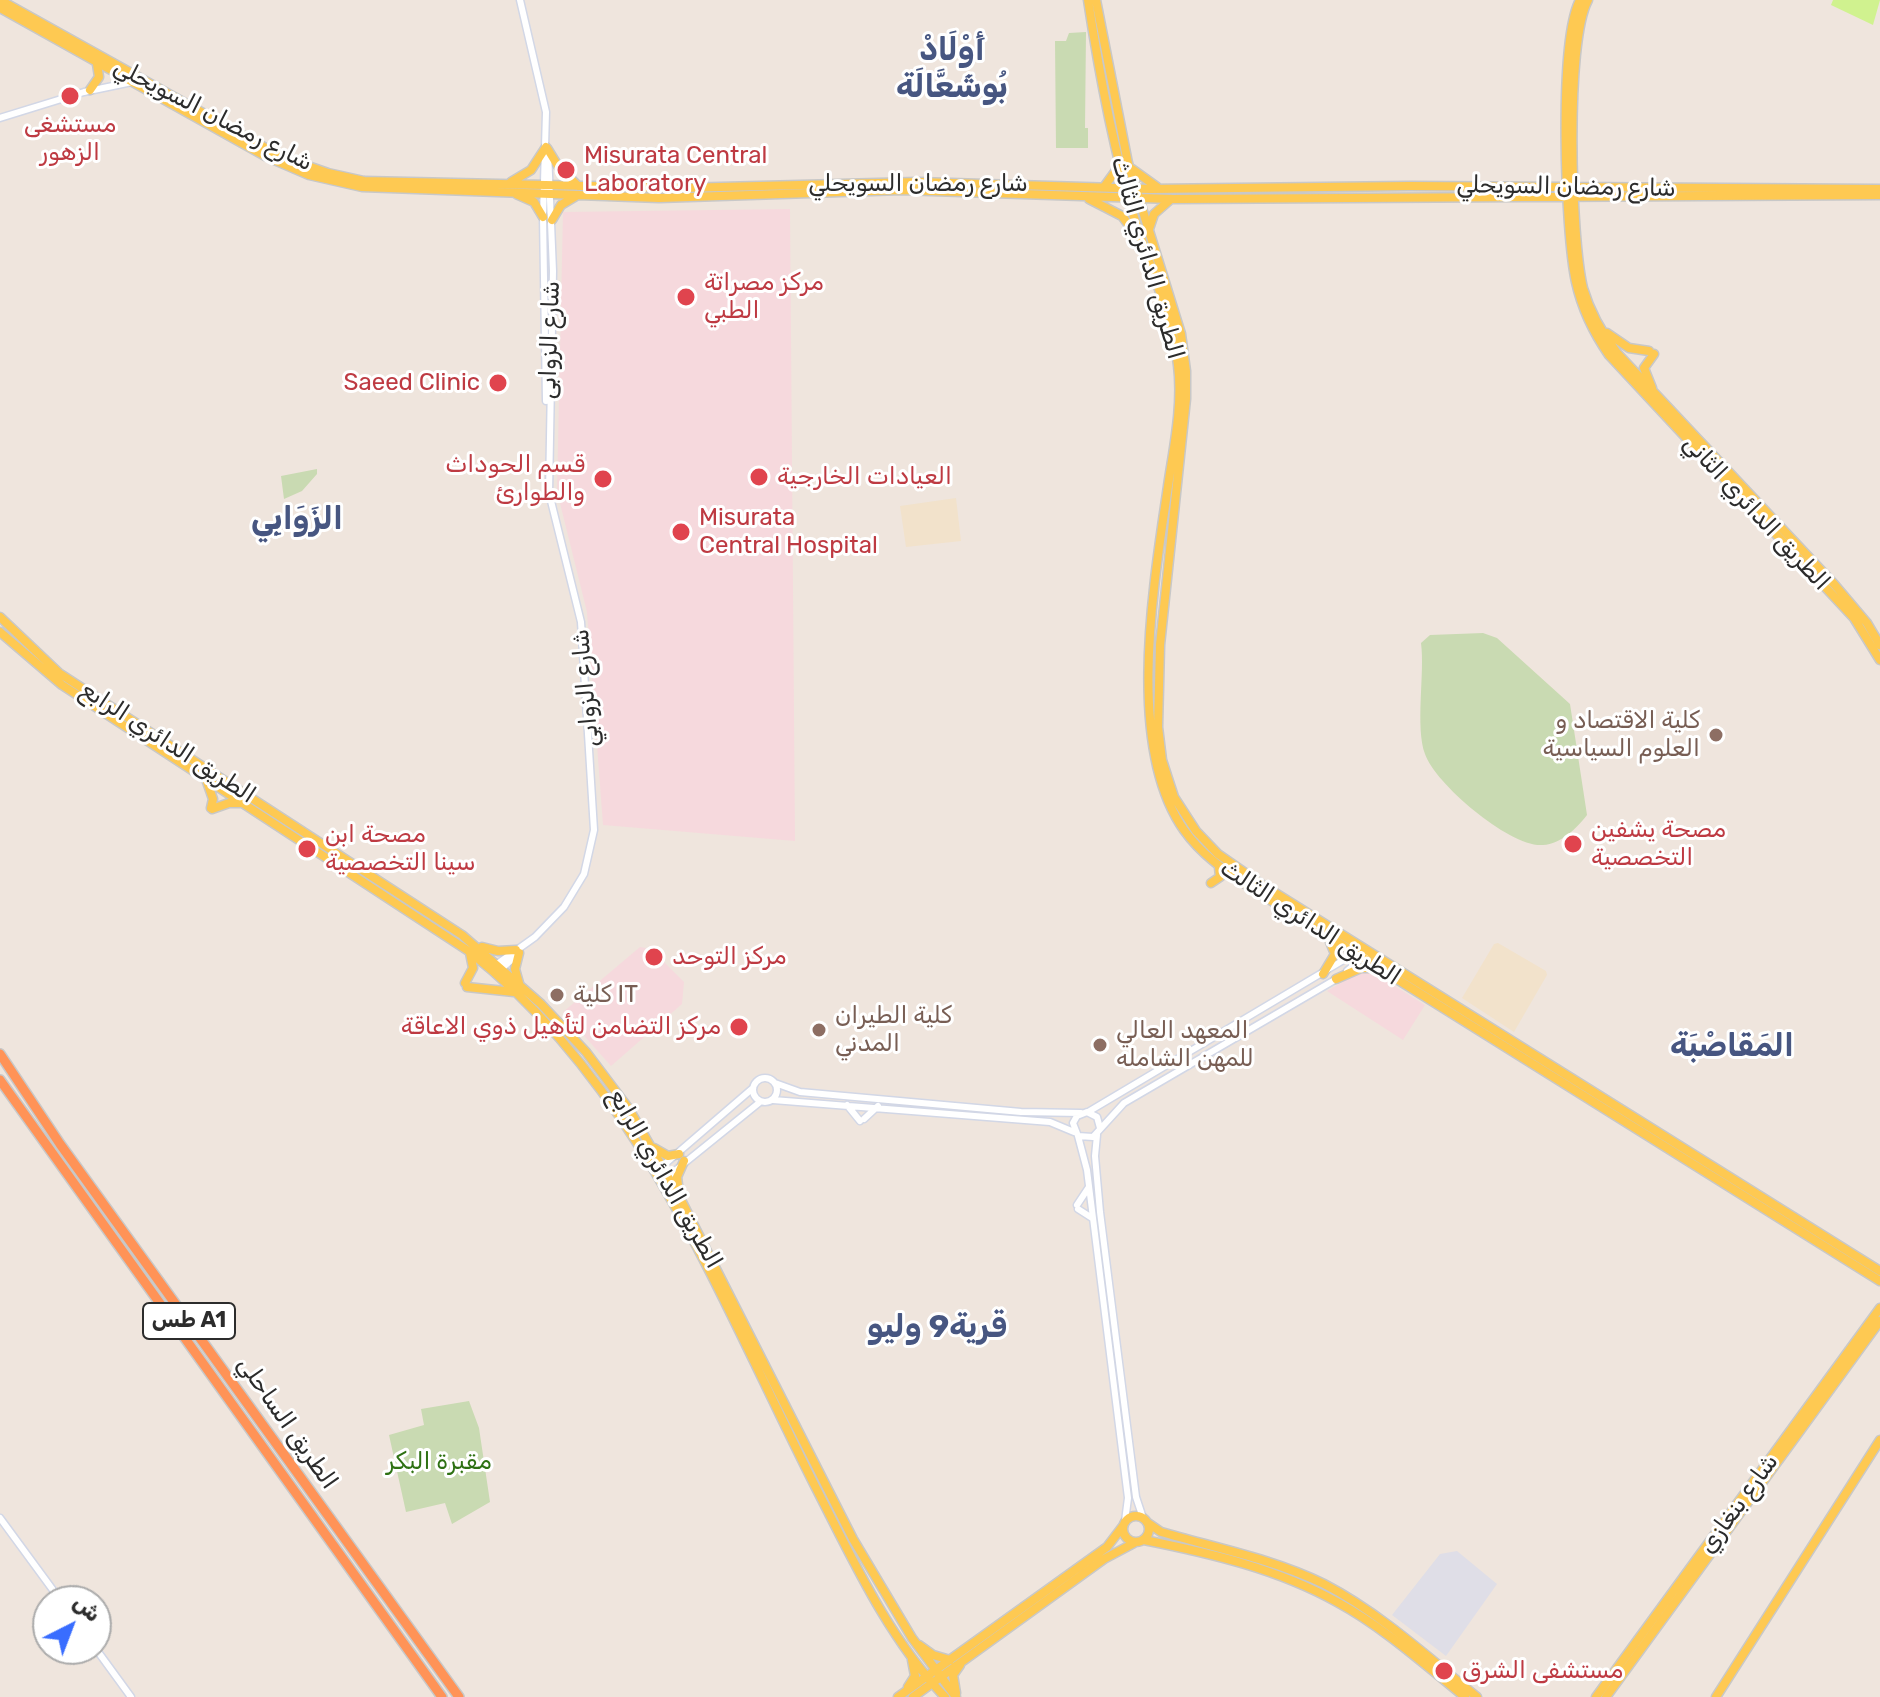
<!DOCTYPE html>
<html>
<head>
<meta charset="utf-8">
<style>
  body { margin:0 }
  #map { position:relative; width:1880px; height:1697px; overflow:hidden; background:#efe5dd; font-family:Rubik,Vazirmatn,sans-serif }
  canvas { display:block }
  .north { position:absolute; left:32px; top:1585px; width:80px; height:80px; box-sizing:border-box; background:#fff; border:2px solid #ababab; border-radius:50%; rotate:42deg; font-size:22px; font-weight:700; line-height:32px; text-align:center; color:#2c2c2c }
  .north::after { content:''; display:block; margin:auto; width:28px; height:36px; background:#396dff; clip-path:polygon(50% 0,100% 100%,50% 72%,0 100%) }
</style>
</head>
<body>
<div id="map">
<canvas width="1880" height="1697"></canvas>
<div class="north">ش</div>
</div>
<script>
const ctx = document.querySelector('canvas').getContext('2d');
ctx.lineJoin = 'round';
function fill(path, color) { ctx.fillStyle = color; ctx.fill(path, 'evenodd'); }
function stroke(path, color, width, dash) { ctx.strokeStyle = color; ctx.lineWidth = width; ctx.lineCap = dash ? 'butt' : 'round'; ctx.setLineDash(dash || []); ctx.stroke(path); }
function label(font, color, halo, rows, align = 'center') {
  ctx.font = font + ' Rubik,Vazirmatn,sans-serif'; ctx.lineWidth = 6; ctx.setLineDash([]); ctx.textBaseline = 'middle'; ctx.strokeStyle = halo; ctx.fillStyle = color; for (const [text, x, y, turn = 0] of rows) {
    ctx.save(); ctx.translate(x, y); ctx.rotate((+turn || 0) * Math.PI / 180); ctx.textAlign = isNaN(turn) ? turn : align; if (halo) ctx.strokeText(text, 0, 0); ctx.fillText(text, 0, 0); ctx.restore();
  }
}
const industrial = new Path2D(`
  M1457,1551L1497,1584L1446,1656L1392,1615L1440,1554Z`);
const education = new Path2D(`
  M956,498L961,541L906,547L900,506Z
  M1498,943L1546,971L1547,975L1514,1032L1462,998L1494,944Z`);
const medical = new Path2D(`
  M790,209L795,841L603,825L587,612L557,491L563,212Z
  M640,947L651,949L684,982L682,1004L611,1066L563,1012Z
  M1359,972H1372L1425,1005L1403,1040L1327,991Z`);
const cemetery = new Path2D(`
  M1086,32L1085,128H1088V148H1056L1055,41H1066L1069,33Z
  M317,469V474L302,491L284,499L281,476Z
  M1483,633L1497,638L1570,704L1587,815C1577,828 1561,844 1543,845C1511,848 1435,784 1425,754C1415,727 1425,673 1421,643L1430,635Z
  M469,1401L479,1428L490,1502L452,1524L445,1503L406,1512L389,1435L424,1425L421,1409Z`);
const pitch = new Path2D(`
  M1833,0H1880L1873,25L1831,5Z`);
const minor = new Path2D(`
  M520,0L546,112L543,217L546,401
  M0,118L84,92L132,82
  M493,967L535,937L564,907L584,874L594,830L581,622L549,493L553,271L548,151
  M1347,971L1366,955
  M498,972L519,953
  M753 1090a12 12 0 1 1 24 0a12 12 0 1 1-24 0Z
  M775,1083L800,1092L1021,1112L1081,1113
  M773,1100L1050,1122L1074,1132
  M847,1105L860,1121
  M1088,1112L1357,952
  M864,1119L878,1106
  M1100,1128L1097,1117L1087,1112L1077,1116L1073,1123L1078,1136L1093,1137L1124,1103L1338,978
  M1097,1135L1095,1156L1100,1212L1136,1497L1143,1518
  M1078,1136L1087,1170L1128,1498L1125,1521
  M659,1169L753,1088
  M661,1182L760,1102
  M1077,1205L1089,1187
  M1078,1209L1092,1218
  M0,1518L61,1601
  M96,1649L131,1697`);
const major = new Path2D(`
  M0,0L282,157L328,173L364,181L681,188L918,182L1150,189L1409,186L1880,189
  M1088,0C1099,72 1112,144 1133,214C1148,263 1172,314 1178,365C1183,405 1174,446 1168,486C1154,582 1125,747 1184,830C1201,854 1224,870 1248,886L1880,1281
  M1096,0L1128,163L1181,334L1186,371V399L1160,645L1158,727L1162,760L1174,797L1196,831L1218,854L1264,886L1880,1271
  M1580,0C1558,42 1565,232 1576,282C1582,309 1593,332 1609,355L1854,618L1880,660
  M1588,0C1565,42 1571,238 1583,288C1590,312 1602,333 1617,353L1834,584L1867,623L1880,645
  M0,8L265,156L309,175L362,187L659,198L902,190L1171,199L1880,195
  M90,90L99,77L97,64
  M547,148L558,166L578,186
  M1132,169L1157,187
  M511,182L531,170L546,147
  M1104,187L1120,165
  M516,194L534,202L543,217
  M1089,199L1122,216L1137,236
  M552,220L561,205L576,196
  M1148,232L1154,214L1171,199
  M1607,333L1629,348L1649,351
  M1652,388L1644,368L1654,354
  M0,617L59,673L462,935L541,1004L586,1052L629,1109L680,1198L853,1539L912,1638L956,1697
  M0,632L62,685L470,952C641,1087 719,1297 815,1486C852,1558 888,1638 945,1697
  M206,779L213,799L211,808
  M212,809L229,803H242
  M1211,883L1220,877L1219,867
  M482,947L498,951L516,950
  M519,953L515,969L519,983
  M1323,974L1335,954L1328,937
  M1336,979L1361,968H1377
  M465,983L473,968L470,953
  M467,987L514,992
  M654,1148L668,1156L679,1154
  M679,1193L677,1177L684,1161
  M1123 1529a13 13 0 1 1 26 0a13 13 0 1 1-26 0Z
  M1148,1523L1161,1532C1216,1548 1273,1559 1324,1584C1380,1613 1429,1658 1477,1697
  M1144,1540C1210,1553 1278,1569 1337,1602C1383,1627 1424,1664 1465,1697
  M919,1645L933,1655L950,1660
  M908,1687L915,1676L912,1660
  M956,1693L953,1675L960,1665
  M898,1697L1107,1547L1123,1526
  M913,1697L1104,1559L1136,1542
  M1596,1697L1880,1308
  M1606,1697L1880,1321
  M1716,1697L1880,1440`);
const highway = new Path2D(`
  M0,1054L60,1144L459,1697
  M0,1080L442,1697`);
const markers = [
  [70,96,10,"#e0444e"],
  [566,170,10,"#e0444e"],
  [686,297,10,"#e0444e"],
  [498,383,10,"#e0444e"],
  [759,477,10,"#e0444e"],
  [603,479,10,"#e0444e"],
  [681,532,10,"#e0444e"],
  [1716,735,8,"#8d6e63"],
  [1573,844,10,"#e0444e"],
  [307,849,10,"#e0444e"],
  [654,957,10,"#e0444e"],
  [557,995,8,"#8d6e63"],
  [739,1027,10,"#e0444e"],
  [819,1030,8,"#8d6e63"],
  [1100,1045,8,"#8d6e63"],
  [1444,1671,10,"#e0444e"]
];
const shields = [
  [189,1321,92]
];
const shieldNames = [
  ["طس A1",189,1321]
];
const streetNames = [
  ["شارع رمضان السويحلي",213,115,27],
  ["شارع رمضان السويحلي",918,184],
  ["شارع رمضان السويحلي",1566,187,1],
  ["الطريق الدائري الثالث",1147,258,74],
  ["شارع الزوابى",550,340,-88],
  ["الطريق الدائري الثاني",1756,513,47],
  ["شارع الزوابي",586,688,-95],
  ["الطريق الدائري الرابع",168,743,33],
  ["الطريق الدائري الثالث",1310,923,33],
  ["الطريق الدائري الرابع",665,1179,60],
  ["الطريق الساحلي",287,1423,55],
  ["شارع بنغازي",1739,1504,-54]
];
const healthNames = [
  ["مستشغى",70,125,"center"],
  ["الزهور",70,153,"center"],
  ["Misurata Central",584,156],
  ["Laboratory",584,184],
  ["مركز مصراتة",704,283],
  ["الطبي",704,311],
  ["Saeed Clinic",480,383,"right"],
  ["قسم الحوداث",585,465,"right"],
  ["والطوارئ",585,493,"right"],
  ["العيادات الخارجية",777,477],
  ["Misurata",699,518],
  ["Central Hospital",699,546],
  ["مصحة يشفين",1591,830],
  ["التخصصية",1591,858],
  ["مصحة ابن",325,835],
  ["سينا التخصصية",325,863],
  ["مركز التوحد",672,957],
  ["مركز التضامن لتأهيل ذوي الاعاقة",721,1027,"right"],
  ["مستشفى الشرق",1462,1671]
];
const educationNames = [
  ["كلية الاقتصاد و",1700,721,"right"],
  ["العلوم السياسية",1700,749,"right"],
  ["كلية IT",573,995],
  ["كلية الطيران",835,1016],
  ["المدني",835,1044],
  ["المعهد العالي",1116,1031],
  ["للمهن الشامله",1116,1059]
];
const parkNames = [
  ["مقبرة البكر",439,1462]
];
const districtNames = [
  ["أَوْلَادْ",952,51],
  ["بُوشَعَّالَة",952,88],
  ["الزَوَابِي",297,520],
  ["المَقَاصْبَة",1732,1047],
  ["قرية9 وليو",937,1328]
];
fill(industrial, '#dfdee7');
fill(education, '#f2e2cb');
fill(medical, '#f6d9dd');
fill(cemetery, '#c9dab2');
fill(pitch, '#d0f28f');
stroke(minor, '#d2d7e6', 9);
stroke(major, '#c8c8c8', 11);
stroke(highway, '#c8c8c8', 12);
stroke(minor, '#fff', 6);
stroke(major, '#fec952', 8);
stroke(highway, '#ff9357', 9);
for (const [x, y, r, color] of markers) { const dot = new Path2D(); dot.arc(x, y, r, 0, 2 * Math.PI); ctx.fillStyle = color; ctx.fill(dot); stroke(dot, '#fff', 3); }
for (const [x, y, w] of shields) { const box = new Path2D(); box.roundRect(x - w / 2, y - 18, w, 36, 6); ctx.fillStyle = '#fff'; ctx.fill(box); stroke(box, '#2c2c2c', 2); }
label('bold 22px', '#2c2c2c', null, shieldNames);
label('24px', '#2c2c2c', '#fff', streetNames);
label('24px', '#be3a42', '#fff', healthNames, 'left');
label('24px', '#785e54', '#fff', educationNames, 'left');
label('24px', '#2e7113', '#fff', parkNames);
label('bold 32px', '#475681', '#fff', districtNames);
</script>
</body>
</html>
